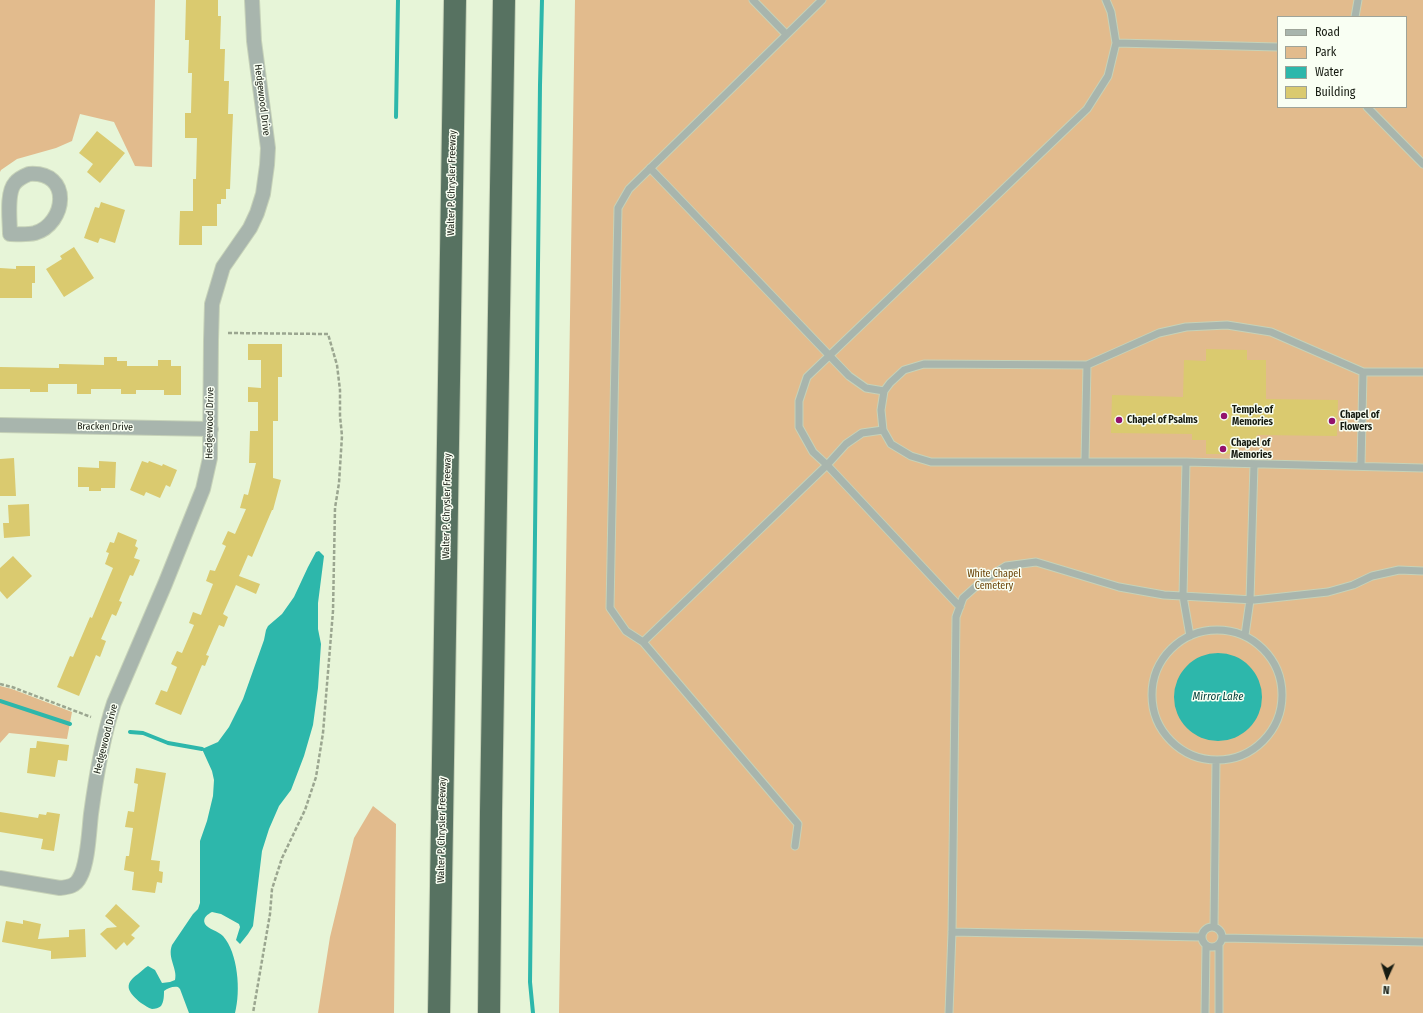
<!DOCTYPE html>
<html>
<head>
<meta charset="utf-8">
<style>
  body { margin:0 }
  #map { position:relative; width:1423px; height:1013px; overflow:hidden; background:#e7f5d8; font-family:"Fira Sans Condensed",sans-serif }
  canvas { display:block }
  .legend { position:absolute; left:1277px; top:16px; width:130px; height:92px; box-sizing:border-box; background:#f9fff3; border:1px solid #9ea499; margin:0; padding:5px 7px; list-style:none; font-size:12px; color:#161b11 }
  .legend li { display:flex; align-items:center; gap:8px; height:20px }
  .legend b { width:20px; border:1px solid #9ea499 }
  .north { position:absolute; left:1367px; top:957px; width:40px; height:40px; -webkit-text-stroke:3px #f9fff3; paint-order:stroke; rotate:183deg; font-size:11px; font-weight:700; line-height:16px; text-align:center; color:#161b11 }
  .north::after { content:''; display:block; margin:auto; width:14px; height:18px; background:#161b11; clip-path:polygon(50% 0,100% 100%,50% 72%,0 100%) }
</style>
</head>
<body>
<div id="map">
<canvas width="1423" height="1013"></canvas>
<ul class="legend">
<li><b style="height:5px;background:#a8b5ad"></b>Road</li>
<li><b style="height:11px;background:#e2bb8d"></b>Park</li>
<li><b style="height:11px;background:#2db7ab"></b>Water</li>
<li><b style="height:11px;background:#daca6f"></b>Building</li>
</ul>
<div class="north">N</div>
</div>
<script>
const ctx = document.querySelector('canvas').getContext('2d');
ctx.lineJoin = 'round';
function fill(path, color) { ctx.fillStyle = color; ctx.fill(path, 'evenodd'); }
function stroke(path, color, width, dash) { ctx.strokeStyle = color; ctx.lineWidth = width; ctx.lineCap = dash ? 'butt' : 'round'; ctx.setLineDash(dash || []); ctx.stroke(path); }
function label(font, color, halo, rows, align = 'center') {
  ctx.font = font + ' "Fira Sans Condensed",sans-serif'; ctx.lineWidth = 3; ctx.setLineDash([]); ctx.textBaseline = 'middle'; ctx.strokeStyle = halo; ctx.fillStyle = color; for (const [text, x, y, turn = 0] of rows) {
    ctx.save(); ctx.translate(x, y); ctx.rotate((+turn || 0) * Math.PI / 180); ctx.textAlign = isNaN(turn) ? turn : align; if (halo) ctx.strokeText(text, 0, 0); ctx.fillText(text, 0, 0); ctx.restore();
  }
}
const green = new Path2D(`
  M0,0H155L152,167L135,166L114,122L80,114L72,141L56,148L17,159L1,170L0,172Z
  M575,0H1423V1013H559ZM1278,17H1406V107H1278Z
  M0,686L12,689L72,712L67,739L9,733L0,743Z
  M373,806L396,824L394,1013H318L330,937L354,838Z`);
const water = new Path2D(`
  M319,551L324,556L318,603V629L321,644L318,688L313,725L304,756L291,790L279,806L269,829L262,851L253,926L248,934L240,944L236,940L240,927L239,924L221,914L212,912C208,914 202,918 205,924C208,929 218,931 223,936C238,953 241,991 235,1013H189L180,989L178,987C173,986 168,988 164,991C164,995 164,1002 161,1006C159,1008 155,1009 152,1009C148,1008 145,1005 141,1003C129,993 122,985 138,974C142,971 144,968 148,966L155,970L162,983L170,982L175,980C178,969 167,958 172,945L193,914L198,909L200,903V841L207,821L213,796L214,780L212,771L202,749L218,742L229,727L243,699L264,640L266,630L268,626L282,614L294,597L308,567L316,552Z
  M1174 697a44 44 0 1 1 88 0a44 44 0 1 1-88 0Z`);
const stream = new Path2D(`
  M396,117L398,0
  M0,701L70,724
  M130,732L143,733L168,743L202,749
  M533,1013L530,982L540,85L542,0`);
const building = new Path2D(`
  M186,0H218V16H221L220,49H225L224,81H229L228,114H233L230,189H226V199H221V204H217V226H202V245H179L180,211H193V179H196L197,138H185V113H191L192,73H188L189,40H185Z
  M97,131L125,153L100,183L87,172L93,164L79,153Z
  M101,202L125,210L115,243L100,238L98,243L84,238L95,207L99,208Z
  M74,247L94,278L64,297L46,269L62,259L60,256Z
  M16,266H35V283H32V298H0V268L16,269Z
  M248,344H282V377H278V421H273V478L281,480L273,510H272L252,557L248,555L239,576L260,584L256,594L236,585L223,614L228,617L224,627L219,625L206,655L209,656L205,666L202,665L181,715L155,704L161,690L167,692L177,667L171,664L177,651L182,653L194,625L189,623L193,612L201,615L213,584L206,581L210,570L215,571L226,546L222,544L228,531L235,534L246,509L240,508L244,494L248,495L256,463H249L250,431H258V402H248V387L261,388V360H248Z
  M1206,349L1247,350V360H1266V399L1338,400L1337,436L1257,435V441H1239V454H1206V440H1192V434L1111,433L1112,395L1183,397L1184,360L1206,361Z
  M104,357H117V361H127V366H158V360H171V366H181V395H164V390H136V394H121V389H91V394H77V384H48V392H30V389H0V367L59,368V364L104,365Z
  M14,458L16,496H0V459Z
  M99,461L116,462L115,488H101V491H89V487H78V467L99,468Z
  M142,461L148,463L149,461L162,466L163,464L177,470L170,487L166,485L160,498L146,492L144,496L130,490Z
  M29,504L30,536L4,538L3,523H9L8,505Z
  M118,532L137,540L135,546L138,548L134,558L140,560L133,576L130,575L119,601L122,602L116,616L112,614L101,639L106,641L100,657L96,655L79,696L57,687L70,656L73,657L90,617L92,618L113,568L105,564L109,553L106,552L110,542L114,543Z
  M13,556L32,576L7,599L0,591V568Z
  M37,741L69,745L67,761L58,760L55,777L27,773L30,748H36Z
  M136,768L166,773L151,860L160,861L159,871L163,872L162,883L157,882L155,893L132,890L134,872L124,870L126,856H129L133,828L125,827L128,811L134,812L138,784L134,783Z
  M0,812L38,818L39,814L46,815L47,812L60,814L54,851L41,849L43,839L0,832Z
  M116,904L140,926L131,935L135,938L127,946L124,942L116,950L100,934L107,928L117,927L105,916Z
  M23,920L41,924L38,939L69,937V930L85,929L86,957L51,959V951L2,942L6,921L23,924Z`);
const path = new Path2D(`
  M228,333L328,334L337,365L340,390V416L342,436L339,483L335,508L333,611L323,733L316,777L305,810L282,858L272,889L270,914L253,1013
  M0,684L12,687L91,717`);
const service = new Path2D(`
  M753,0L786,34
  M822,0L629,189L618,208L610,608L626,631L643,642L827,465L846,444L862,433L883,430
  M1355,17L1358,0
  M1116,43L1278,47
  M1367,107L1423,164
  M650,168L849,376L866,388L884,391
  M1423,372H1363L1271,332L1227,325L1186,327L1159,333L1087,365L924,364L904,370L890,383L884,391L881,410L883,430L891,444L911,456L931,462H1186L1423,468
  M1085,461L1087,365
  M1186,462L1183,596L1190,636
  M1361,466L1363,372
  M960,607L827,465L813,452L799,427V401L807,377L1087,109L1108,76L1116,43L1111,12L1106,0
  M1152 695a65 65 0 1 1 130 0a65 65 0 1 1-130 0Z
  M1245,635L1250,600L1254,464
  M643,642L798,824L795,846
  M1202 937a10 10 0 1 1 20 0a10 10 0 1 1-20 0Z
  M1214,927L1216,760
  M952,932L1201,937
  M1223,938L1423,942
  M949,1013L952,932L956,617L963,598L981,582L1006,566L1036,562L1119,587L1164,595L1254,600L1328,592L1353,585L1372,576L1399,570L1423,571
  M1205,1013L1206,946
  M1219,1013V945`);
const minor = new Path2D(`
  M29,174C73,171 66,224 35,233C27,235 19,234 10,234C10,221 6,193 15,183C19,178 24,176 29,174Z
  M0,425L211,429
  M0,878L60,888C69,887 76,886 80,877C88,863 89,831 91,814C96,777 102,739 114,703L165,584L203,489L210,458L211,340L212,304L223,267L250,228L257,213L263,194L267,165L268,148L254,41L252,0`);
const motorway = new Path2D(`
  M439,1013L455,0
  M489,1013L491,812L504,0`);
const markers = [
  [1224,416,4,"#93126d"],
  [1119,420,4,"#93126d"],
  [1332,421,4,"#93126d"],
  [1223,449,4,"#93126d"]
];
const streetNames = [
  ["Hedgewood Drive",262,100,83],
  ["Walter P. Chrysler Freeway",452,183,-89],
  ["Hedgewood Drive",210,423,-89],
  ["Bracken Drive",105,427,1],
  ["Walter P. Chrysler Freeway",447,506,-89],
  ["Hedgewood Drive",106,739,-76],
  ["Walter P. Chrysler Freeway",442,830,-89]
];
const poiNames = [
  ["Temple of",1232,410],
  ["Memories",1232,422],
  ["Chapel of",1340,415],
  ["Flowers",1340,427],
  ["Chapel of Psalms",1127,420],
  ["Chapel of",1231,443],
  ["Memories",1231,455]
];
const parkNames = [
  ["White Chapel",994,574],
  ["Cemetery",994,586]
];
const waterNames = [
  ["Mirror Lake",1218,697]
];
fill(green, '#e2bb8d');
fill(water, '#2db7ab');
stroke(stream, '#2db7ab', 4);
fill(building, '#daca6f');
stroke(service, '#c6d2b8', 9);
stroke(minor, '#c6d2b8', 16);
stroke(motorway, '#c6d2b8', 24);
stroke(path, '#9ba690', 2.5, [4, 2]);
stroke(service, '#a8b5ad', 7);
stroke(minor, '#a8b5ad', 14);
stroke(motorway, '#577261', 22);
for (const [x, y, r, color] of markers) { const dot = new Path2D(); dot.arc(x, y, r, 0, 2 * Math.PI); ctx.fillStyle = color; ctx.fill(dot); stroke(dot, '#f9fff3', 1.5); }
label('10px', '#161b11', '#f9fff3', streetNames);
label('bold 10px', '#161b11', '#f9fff3', poiNames, 'left');
label('10px', '#694205', '#f9fff3', parkNames);
label('italic 11px', '#04413c', '#f9fff3', waterNames);
</script>
</body>
</html>
